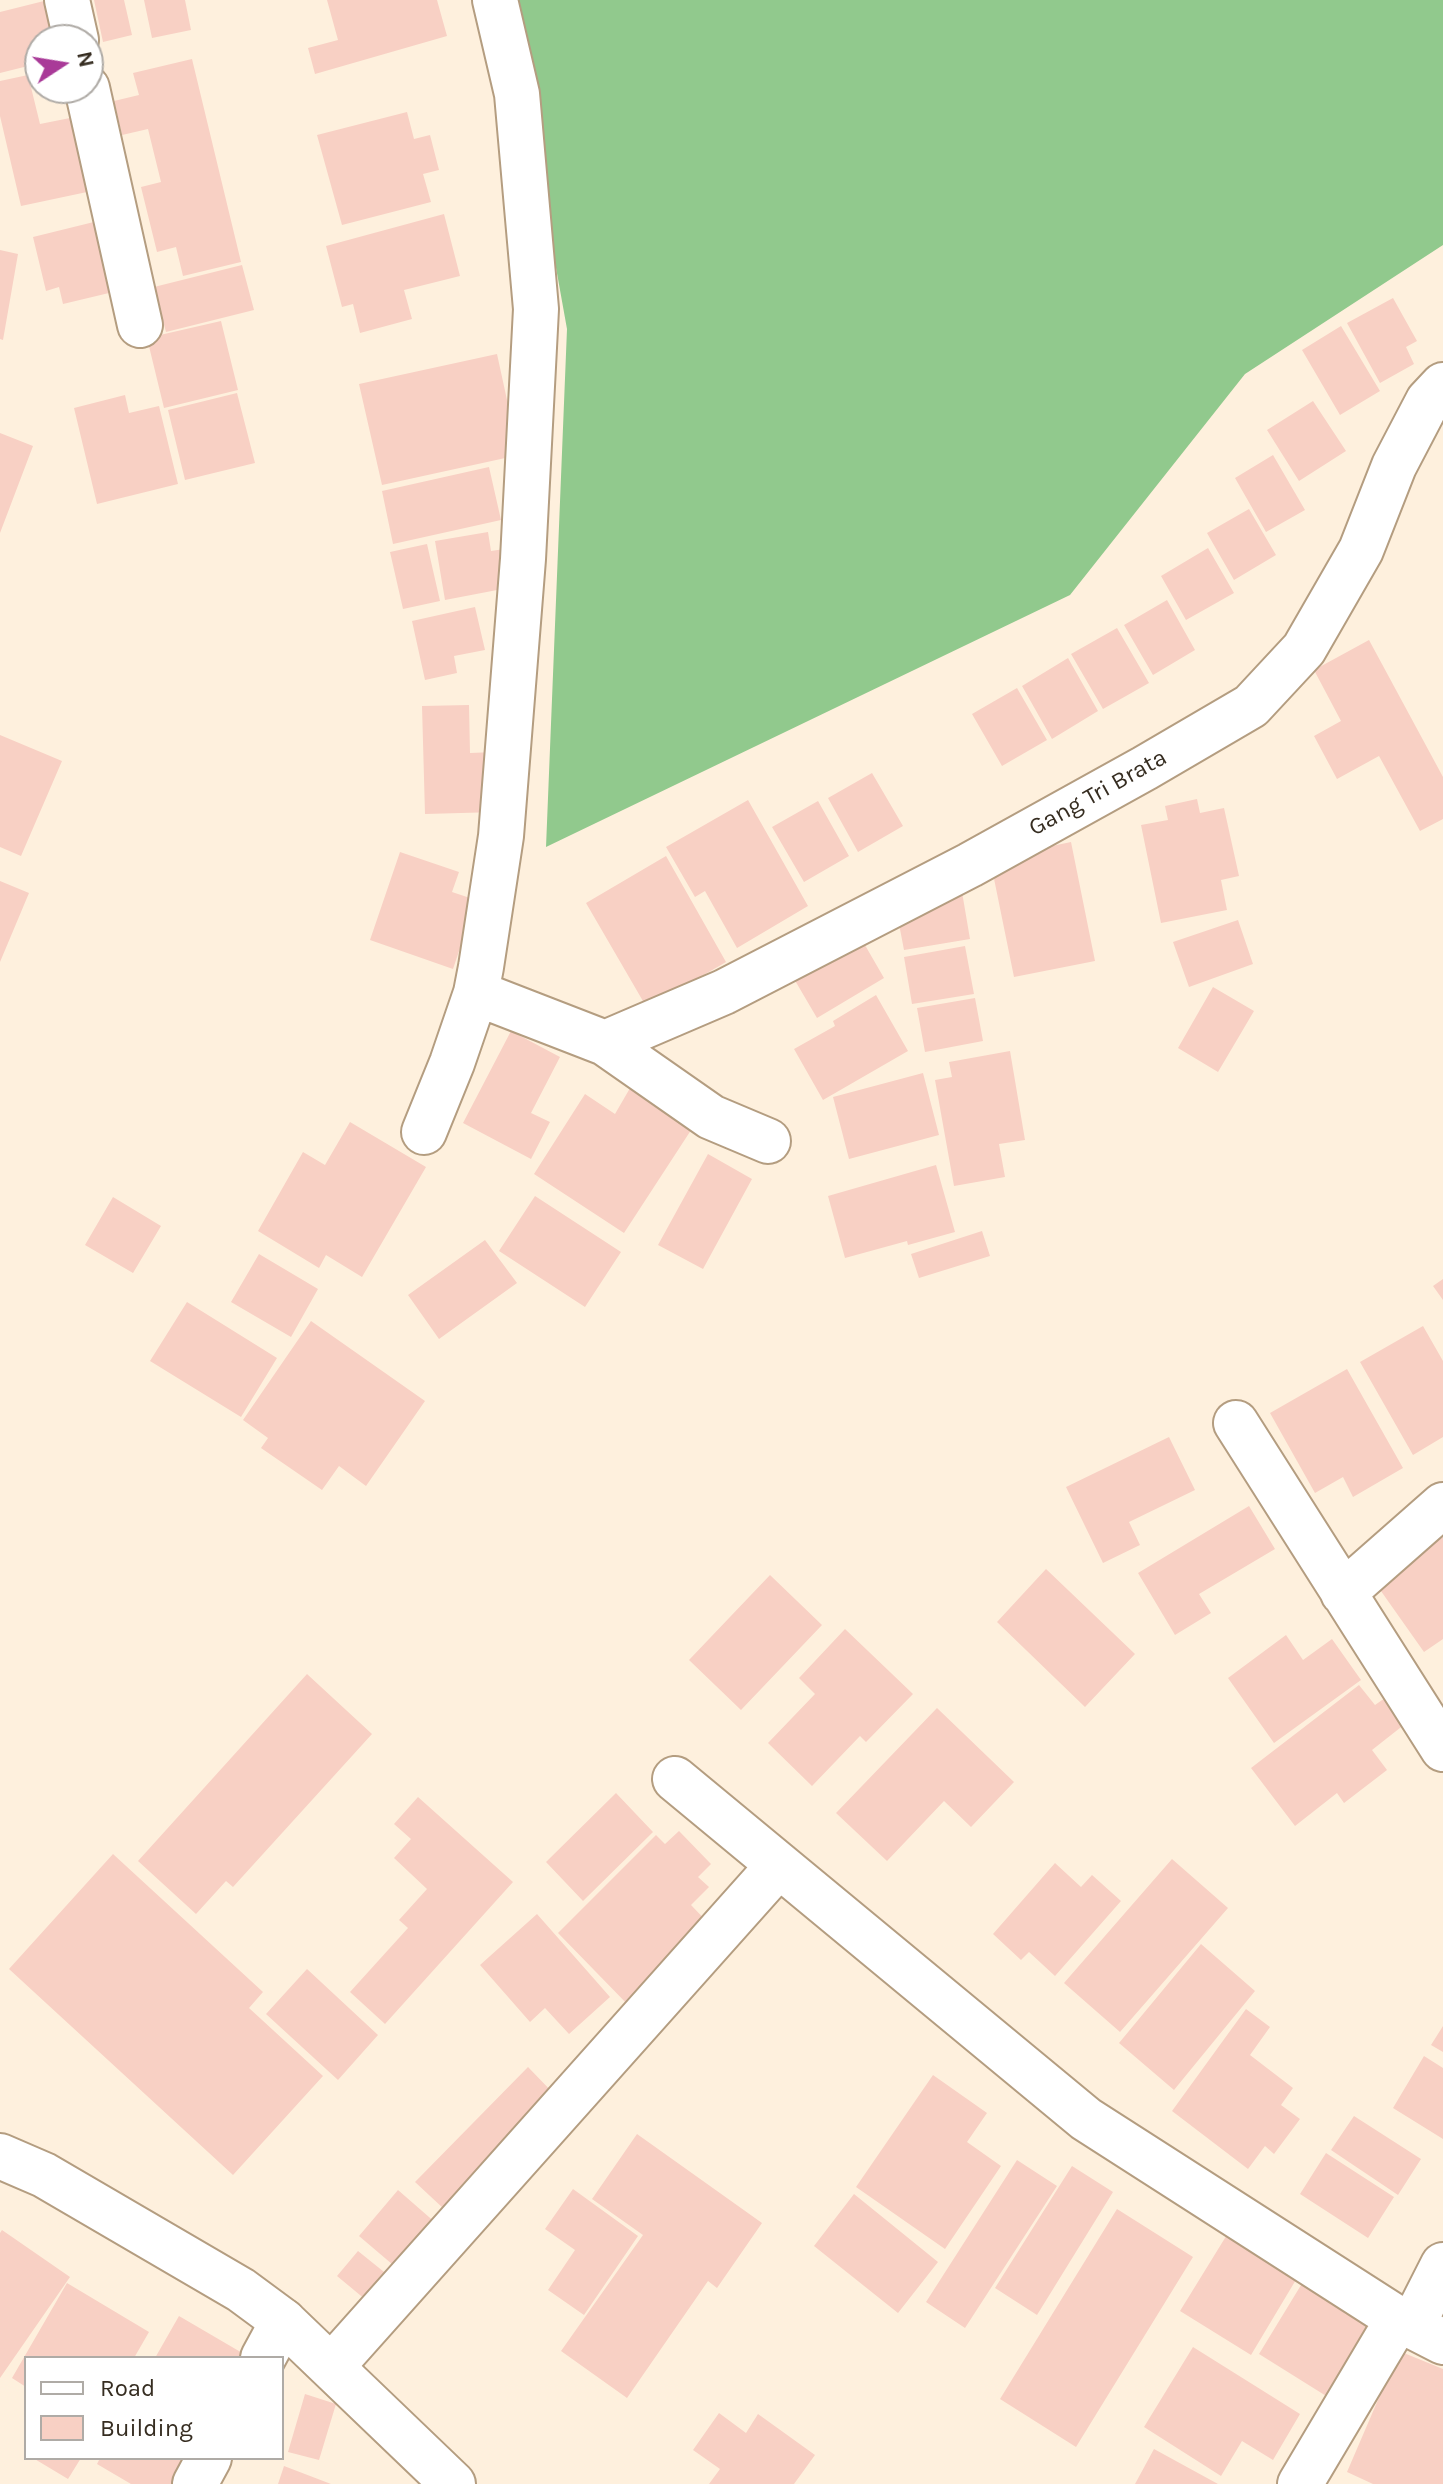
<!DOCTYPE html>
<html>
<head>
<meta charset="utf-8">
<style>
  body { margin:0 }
  #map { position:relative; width:1443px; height:2484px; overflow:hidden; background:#fef0dd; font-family:Karla,sans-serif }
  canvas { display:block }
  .legend { position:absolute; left:24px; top:2356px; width:260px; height:104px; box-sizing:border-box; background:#fff; border:2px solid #afaba6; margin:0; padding:10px 14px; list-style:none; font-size:24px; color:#362d21 }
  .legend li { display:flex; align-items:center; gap:16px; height:40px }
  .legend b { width:40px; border:2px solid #afaba6 }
  .north { position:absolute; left:24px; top:24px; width:80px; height:80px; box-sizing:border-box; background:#fff; border:2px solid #afaba6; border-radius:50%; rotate:78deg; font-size:22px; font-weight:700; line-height:32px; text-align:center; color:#362d21 }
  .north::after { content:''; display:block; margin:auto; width:28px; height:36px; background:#a93a98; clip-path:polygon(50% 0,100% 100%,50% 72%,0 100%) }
</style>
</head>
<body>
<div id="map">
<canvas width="1443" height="2484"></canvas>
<ul class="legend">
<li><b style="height:10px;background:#fff"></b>Road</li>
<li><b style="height:22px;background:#f8d0c4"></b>Building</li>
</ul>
<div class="north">N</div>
</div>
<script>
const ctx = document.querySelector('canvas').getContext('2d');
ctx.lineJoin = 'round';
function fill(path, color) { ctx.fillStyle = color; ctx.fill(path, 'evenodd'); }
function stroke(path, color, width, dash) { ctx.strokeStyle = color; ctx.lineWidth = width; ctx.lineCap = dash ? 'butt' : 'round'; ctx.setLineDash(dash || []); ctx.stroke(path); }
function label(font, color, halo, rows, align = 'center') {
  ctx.font = font + ' Karla,sans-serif'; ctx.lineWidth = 7; ctx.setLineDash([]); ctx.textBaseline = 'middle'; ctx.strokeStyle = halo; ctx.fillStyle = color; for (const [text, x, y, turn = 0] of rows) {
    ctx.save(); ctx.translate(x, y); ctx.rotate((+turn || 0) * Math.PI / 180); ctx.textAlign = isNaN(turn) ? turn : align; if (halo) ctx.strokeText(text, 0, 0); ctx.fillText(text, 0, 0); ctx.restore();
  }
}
const forest = new Path2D(`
  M508,0H1443V245L1245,374L1070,595L546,847L567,329Z`);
const building = new Path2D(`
  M48,0L63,40H40V63L0,73V12Z
  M94,0H124L132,35L103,42Z
  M144,0H185L191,30L152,38Z
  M327,0H437L447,36L315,74L308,48L338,40Z
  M192,59L241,262L183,276L176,247L157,252L141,187L161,182L148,129L122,135L114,101L139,95L133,73Z
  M28,75L40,124L70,118L87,192L21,206L0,116V81Z
  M407,112L414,139L430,135L439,170L423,174L431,202L342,225L317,135Z
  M444,214L460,276L404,290L412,319L360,333L353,304L342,307L326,246Z
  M106,219L119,272L105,276L109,293L63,304L59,287L46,291L33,237Z
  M0,250L18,254L3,340L0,339Z
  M242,265L254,310L166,332L154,287Z
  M1393,298L1417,341L1406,347L1414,364L1380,383L1347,323Z
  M221,321L238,390L164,408L147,338Z
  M1341,326L1380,391L1340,415L1302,350Z
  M497,354L519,455L382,485L359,384Z
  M237,393L255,463L185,480L168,410Z
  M125,395L129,413L159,406L178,484L97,504L74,408Z
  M1313,401L1346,451L1299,481L1267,430Z
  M0,433L33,446L0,533Z
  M1273,455L1305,510L1266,532L1235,478Z
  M489,467L501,520L393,544L382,491Z
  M1249,509L1276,555L1234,580L1207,533Z
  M488,532L491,551L511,548L518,586L445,600L435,541Z
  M427,544L440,601L403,609L390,552Z
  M1208,548L1234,593L1186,620L1161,576Z
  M1167,600L1195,650L1153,675L1124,625Z
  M475,607L485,650L454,656L457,673L425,680L412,621Z
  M1117,628L1149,683L1103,709L1071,654Z
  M1369,640L1443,777V819L1420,831L1379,756L1337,779L1314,736L1341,721L1314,670Z
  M1068,658L1098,711L1052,739L1022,686Z
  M1017,688L1047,740L1002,766L972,714Z
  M469,705L470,753L495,752L497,812L425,814L422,706Z
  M0,735L62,761L21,856L0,847Z
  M872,773L903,826L858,852L828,798Z
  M1197,799L1200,813L1224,808L1239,876L1221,880L1227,910L1161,923L1141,825L1168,820L1165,806Z
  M748,800L808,906L737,948L705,891L695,897L666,847Z
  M818,801L849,856L804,882L772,827Z
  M1071,842L1095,961L1014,977L990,859Z
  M400,852L459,872L452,892L476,900L453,969L370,940Z
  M666,856L726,962L647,1008L586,903Z
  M0,881L29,893L0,962Z
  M962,892L970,939L904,950L895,903Z
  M1238,920L1253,964L1189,987L1173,942Z
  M858,933L884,978L817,1018L790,972Z
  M965,946L974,994L912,1004L904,957Z
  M1213,987L1254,1011L1218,1072L1178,1048Z
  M876,995L908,1051L823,1100L794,1049L835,1026L833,1021Z
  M975,998L983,1041L925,1052L917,1008Z
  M511,1031L560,1057L531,1113L550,1122L531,1159L463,1123Z
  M1010,1051L1025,1140L999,1144L1005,1177L954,1186L935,1080L952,1077L949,1062Z
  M923,1073L939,1135L849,1159L833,1097Z
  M633,1083L695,1124L624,1233L534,1174L585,1094L615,1114Z
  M350,1122L426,1167L362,1277L326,1255L319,1268L258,1231L303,1152L325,1165Z
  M708,1154L752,1179L703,1269L658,1245Z
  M936,1165L955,1232L908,1245L907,1241L845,1258L828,1196Z
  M535,1196L621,1252L585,1307L499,1251Z
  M113,1197L161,1226L133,1273L85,1245Z
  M982,1231L990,1256L919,1278L911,1254Z
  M485,1240L517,1283L439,1339L408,1295Z
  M259,1254L318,1289L291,1337L231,1302Z
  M1443,1279V1300L1433,1286Z
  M187,1302L277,1358L241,1417L150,1361Z
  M311,1321L425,1401L366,1486L339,1466L322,1490L261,1448L268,1438L243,1420Z
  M1423,1326L1443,1361V1437L1413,1455L1360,1362Z
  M1347,1369L1403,1468L1353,1497L1343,1477L1315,1493L1270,1413Z
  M1169,1437L1195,1490L1129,1522L1140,1545L1103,1563L1066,1487Z
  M1249,1506L1275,1549L1199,1594L1211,1613L1175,1635L1138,1573Z
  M1443,1537V1639L1424,1652L1376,1584Z
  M1046,1569L1135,1654L1085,1707L997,1622Z
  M770,1575L822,1625L741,1710L689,1660Z
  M845,1629L913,1694L866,1742L860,1736L812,1786L768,1743L815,1694L799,1678Z
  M1286,1635L1303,1660L1332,1639L1361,1680L1274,1743L1228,1678Z
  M307,1674L372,1734L233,1887L226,1881L196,1914L138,1861Z
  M1359,1685L1375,1705L1385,1698L1405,1724L1372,1750L1387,1770L1344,1803L1337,1793L1295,1826L1251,1768Z
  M937,1708L1014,1782L971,1827L944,1801L887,1861L836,1813Z
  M616,1793L653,1832L583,1901L546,1862Z
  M418,1797L513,1882L385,2024L350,1992L408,1928L399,1920L427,1889L394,1858L411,1839L394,1824Z
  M679,1831L711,1864L698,1877L709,1887L691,1905L713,1928L632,2009L558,1933L656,1835L665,1844Z
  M113,1854L263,1992L249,2008L323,2076L233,2175L9,1969Z
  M1172,1859L1228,1908L1120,2032L1064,1983Z
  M1055,1863L1081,1887L1092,1875L1121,1901L1055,1976L1029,1952L1021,1960L993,1934Z
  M537,1914L610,1997L569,2034L545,2008L530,2022L480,1965Z
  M1201,1944L1255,1991L1174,2090L1119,2043Z
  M307,1969L378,2035L338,2080L266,2014Z
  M1246,2009L1270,2027L1250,2055L1293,2088L1281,2105L1300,2119L1274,2154L1265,2146L1248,2169L1172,2111Z
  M1443,2026V2052L1431,2045Z
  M1424,2056L1443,2068V2139L1393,2108Z
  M528,2067L556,2096L444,2209L415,2182Z
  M933,2075L987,2113L967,2142L1001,2166L945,2249L856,2187Z
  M1354,2116L1421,2159L1398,2195L1331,2150Z
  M637,2134L762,2223L717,2288L708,2281L627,2398L561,2351L643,2235L592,2199Z
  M1326,2153L1394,2197L1368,2238L1300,2194Z
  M1017,2160L1057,2186L965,2328L926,2302Z
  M1072,2166L1113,2192L1037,2315L995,2288Z
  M573,2189L638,2236L584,2315L548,2290L575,2250L545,2229Z
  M398,2190L437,2224L399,2270L359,2236Z
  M854,2194L938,2262L898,2313L814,2246Z
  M1117,2209L1193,2257L1076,2447L1000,2399Z
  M1233,2225L1303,2268L1251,2355L1180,2311Z
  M2,2230L70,2277L0,2378V2233Z
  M358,2251L394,2280L372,2305L337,2276Z
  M1309,2272L1389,2322L1339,2404L1259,2354Z
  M67,2283L149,2332L134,2358H26V2387L12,2378Z
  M179,2316L244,2354L242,2358H155Z
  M1193,2347L1300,2414L1273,2460L1242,2441L1221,2476L1144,2427Z
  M1399,2351L1443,2369V2484H1373L1347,2472Z
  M305,2394L336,2404L319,2460L288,2452Z
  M719,2413L746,2433L758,2414L815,2455L794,2484H709L720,2469L693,2450Z
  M1154,2449L1218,2484H1135Z
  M33,2458H81L68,2479Z
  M100,2458H195L179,2484H131L97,2464Z
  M284,2466L331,2484H278Z`);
const minor = new Path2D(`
  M67,0L76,40
  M87,88L140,325
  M476,993L605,1043L711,1117L768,1141
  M605,1043L724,992L970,865L1145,768L1251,706L1304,649L1361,550L1394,466L1428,401L1443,385
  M424,1132L452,1063L476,993L481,967L501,836L523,559L536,309L517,94L495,0
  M1236,1423L1443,1749
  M1343,1593L1443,1505
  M675,1779L1086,2119L1398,2319L1443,2342
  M1412,2326L1443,2265
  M263,2358L283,2321
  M332,2366L779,1865
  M195,2484L209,2458
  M1300,2484L1398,2319`);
const tertiary = new Path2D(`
  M0,2156L44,2175L241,2290L283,2321L453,2484`);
const streetNames = [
  ["Gang Tri Brata",1098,793,-29]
];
fill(forest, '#91c98d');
fill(building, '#f8d0c4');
stroke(minor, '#b49d80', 48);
stroke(tertiary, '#b49d80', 48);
stroke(minor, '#fff', 44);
stroke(tertiary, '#fff', 44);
label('24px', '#362d21', '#fff', streetNames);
</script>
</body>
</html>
